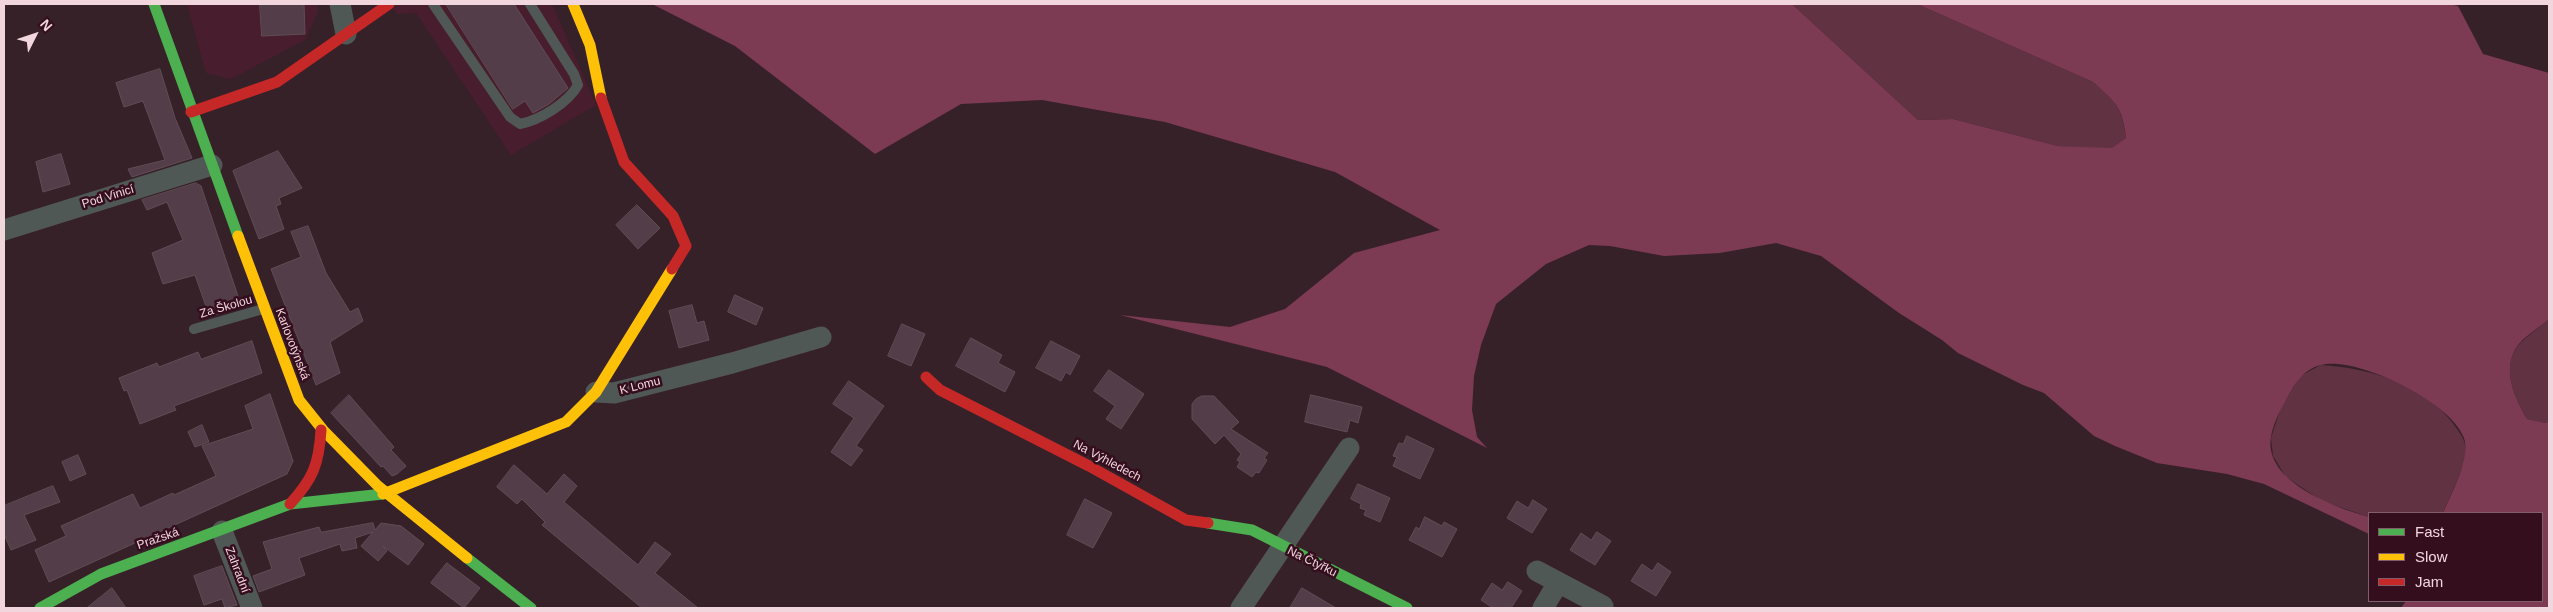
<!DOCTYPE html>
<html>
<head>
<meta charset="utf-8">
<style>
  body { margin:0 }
  #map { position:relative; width:2553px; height:612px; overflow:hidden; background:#372129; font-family:Helvetica,sans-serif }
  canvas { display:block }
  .frame { position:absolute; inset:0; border:5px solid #f2d6de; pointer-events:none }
  .legend { position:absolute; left:2368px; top:512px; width:175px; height:90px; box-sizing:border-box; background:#350e1e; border:1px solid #815e6b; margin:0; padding:6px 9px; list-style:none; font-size:15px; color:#f2d6de }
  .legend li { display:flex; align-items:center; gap:10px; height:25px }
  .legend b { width:25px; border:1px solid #815e6b }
  .north { position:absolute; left:10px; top:10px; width:50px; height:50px; -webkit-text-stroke:4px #350e1e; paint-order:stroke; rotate:49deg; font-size:14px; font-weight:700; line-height:20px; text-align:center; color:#f2d6de }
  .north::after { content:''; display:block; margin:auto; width:18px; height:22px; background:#f2d6de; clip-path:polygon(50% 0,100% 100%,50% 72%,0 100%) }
</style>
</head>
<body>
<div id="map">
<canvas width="2553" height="612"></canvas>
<div class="frame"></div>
<ul class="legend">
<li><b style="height:6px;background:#4caf50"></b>Fast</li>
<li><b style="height:6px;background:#ffc107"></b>Slow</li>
<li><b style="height:6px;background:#c62828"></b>Jam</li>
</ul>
<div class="north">N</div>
</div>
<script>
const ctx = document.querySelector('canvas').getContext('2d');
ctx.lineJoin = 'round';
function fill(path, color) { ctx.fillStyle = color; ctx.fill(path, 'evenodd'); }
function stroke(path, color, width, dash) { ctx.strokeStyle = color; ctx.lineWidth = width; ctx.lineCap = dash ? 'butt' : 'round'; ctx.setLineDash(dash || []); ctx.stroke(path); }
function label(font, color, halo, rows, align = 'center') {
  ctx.font = font + ' Helvetica,sans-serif'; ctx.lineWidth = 5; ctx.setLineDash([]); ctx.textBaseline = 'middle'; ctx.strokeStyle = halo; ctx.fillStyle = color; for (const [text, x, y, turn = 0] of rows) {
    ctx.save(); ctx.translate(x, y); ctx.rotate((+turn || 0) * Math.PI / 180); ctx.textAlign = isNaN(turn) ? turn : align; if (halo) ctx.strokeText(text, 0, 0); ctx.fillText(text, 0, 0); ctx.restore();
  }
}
const built = new Path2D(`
  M187,4H318V12L305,40L231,79L206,73Z
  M389,4H552L596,105L511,155L416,13L397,14Z`);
const green = new Path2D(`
  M1792,4H1917L2093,82C2117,103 2121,106 2126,138L2112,149L2058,146L1953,119L1918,120Z
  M2549,319V421L2546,423L2527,419C2515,398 2501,369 2517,347C2525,337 2539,328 2549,319Z
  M2321,365C2369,368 2421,383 2452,422C2459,432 2466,439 2466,452C2466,465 2448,500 2443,513H2369V517L2322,501L2286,477L2273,456L2271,438L2280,410L2300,376Z`);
const forest = new Path2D(`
  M652,4H1792L1918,120L1953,119L2058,146L2112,148L2126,138C2122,106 2116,103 2093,82L1917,4H2449L2458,6L2483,54L2549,73V319C2539,328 2523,337 2516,348C2502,371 2515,398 2527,419L2546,423L2549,421V608H2401L2406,601H2542V513H2443C2451,494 2471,458 2464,438C2451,402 2357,356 2321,365C2301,370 2294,386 2285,402C2279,412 2273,425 2271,437C2263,482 2337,508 2369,517V534L2264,484L2227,474L2157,463L2115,446L2094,436L2044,393L2023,385L1958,353L1942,340L1899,313L1821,256L1776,243L1720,253L1664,256L1610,246L1589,245L1546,264L1496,304L1481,345L1474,376L1472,410L1477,437L1487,448L1327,367L1120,315L1230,327L1285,309L1354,253L1440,230L1335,172L1165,122L1042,100L961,104L875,154L735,46Z`);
const building = new Path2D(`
  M260,4H304L305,34L262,36Z
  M446,4H514L568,88L549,104L533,113L525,101L513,109Z
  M160,69L175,118L192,158L132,177L128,169L165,160L143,101L124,107L116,83Z
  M278,151L302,188L279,198L281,204L276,206L284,229L259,239L233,171Z
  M61,154L70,184L43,192L36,162Z
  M196,183L201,186L241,305L215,315H209L195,275L163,284L152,253L183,240L167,202L147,210L142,200Z
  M637,205L660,228L638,249L616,225Z
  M308,226L326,273L350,312L358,308L363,321L330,342L340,373L316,385L271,269L301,257L291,232Z
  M735,295L763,308L756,325L728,312Z
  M692,305L697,323L704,321L709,340L679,348L669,311Z
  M902,324L925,334L911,366L888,356Z
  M971,338L1002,355L998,363L1015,372L1005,392L956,366Z
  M252,341L262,373L174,406L176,410L140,424L127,390L124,391L119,378L157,363L159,367L198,352L201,359Z
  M1051,341L1080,356L1070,375L1066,372L1061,381L1036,368Z
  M1109,370L1144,394L1121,429L1106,419L1115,406L1094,391Z
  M849,381L884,406L856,446L863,450L851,466L831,452L854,418L833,404Z
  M270,394L293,461L287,474L49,582L35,550L66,536L61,526L133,494L140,508L173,493L174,495L216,476L202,446L253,429L245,406Z
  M349,395L394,447L391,450L406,466L397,474L392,476L383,466L381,467L331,413Z
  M1311,395L1362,407L1358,423L1350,420L1347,432L1305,422Z
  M1202,396H1214L1239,422L1231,429L1268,453L1264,458L1267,460L1259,473L1256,472L1252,477L1237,467L1240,462L1237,460L1241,454L1224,435L1215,444L1192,419V404L1196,399Z
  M202,425L209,442L195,447L188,432Z
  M1407,436L1434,449L1420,479L1393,466L1397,457L1393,456L1399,443L1403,444Z
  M78,455L86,474L70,481L62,462Z
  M514,465L547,494L564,474L577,486L564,502L638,565L655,542L671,554L655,573L698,608H642L542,525L545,522L522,499L517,504L497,487Z
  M1358,484L1390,498L1380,522L1364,515L1366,510L1360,508L1361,504L1351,499Z
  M53,486L60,502L24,515L36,540L11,550L4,534V506Z
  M1085,499L1112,513L1093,548L1067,535Z
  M1533,500L1547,509L1532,533L1507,518L1517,501L1528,508Z
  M1425,517L1442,526L1444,522L1457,529L1442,557L1409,540L1416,527L1419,529Z
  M373,523L375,530L381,523L401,526L424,544L408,565L383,546L387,551L378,561L361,546L373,532L355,538L357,548L342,551L340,544L299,558L305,575L259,592L253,576L272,569L263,542L319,527L321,532Z
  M1597,532L1611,541L1595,565L1570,550L1581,533L1591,540Z
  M447,563L480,588L464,608L431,583Z
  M1658,563L1671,572L1656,596L1631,581L1642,564L1652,571Z
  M222,566L237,605L225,608L222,599L204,605L194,576Z
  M1508,582L1522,591L1511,608H1493L1481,600L1492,583L1502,590Z
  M112,588L126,608H87Z
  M1302,588L1336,608H1290Z`);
const lane = new Path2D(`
  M433,4L510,117L520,124C540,120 568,103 578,85L574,74L530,4
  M194,329L263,309`);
const street = new Path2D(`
  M340,4L346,34
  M4,230L212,165
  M596,392L614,393L732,363L821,337
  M222,531L252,608
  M1537,571L1603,606
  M1241,608L1349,448
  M1543,608L1558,583`);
const fast = new Path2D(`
  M154,4L238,236
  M1208,523L1252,530L1407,608
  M467,558L531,608
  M40,608L101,574L290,504L383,494`);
const slow = new Path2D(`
  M573,4L590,45L601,98
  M238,236L299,400L323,430L378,486L467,558
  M383,494L566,422L596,392L672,269`);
const jam = new Path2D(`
  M601,98L624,162L673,216L686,246L672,269
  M191,112L277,82L389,4
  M926,377L940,390L1089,466L1186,520L1208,523
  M290,504C313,479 319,464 321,430`);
const streetNames = [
  ["Pod Vinicí",108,197,-17],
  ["Za Školou",226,307,-16],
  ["Karlovotýnská",292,344,69],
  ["K Lomu",640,386,-14],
  ["Na Výhledech",1107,461,28],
  ["Pražská",158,539,-19],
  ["Na Čtyřku",1312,562,26],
  ["Zahradní",237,570,69]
];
fill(built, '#481d2d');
fill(green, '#603242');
fill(forest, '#7c3a53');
fill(building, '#533d49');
stroke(building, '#5f4d55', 1);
stroke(lane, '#505856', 10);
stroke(street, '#505856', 21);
stroke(fast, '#4caf50', 11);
stroke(slow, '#ffc107', 11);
stroke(jam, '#c62828', 11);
label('12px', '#f2d6de', '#350e1e', streetNames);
</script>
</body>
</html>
